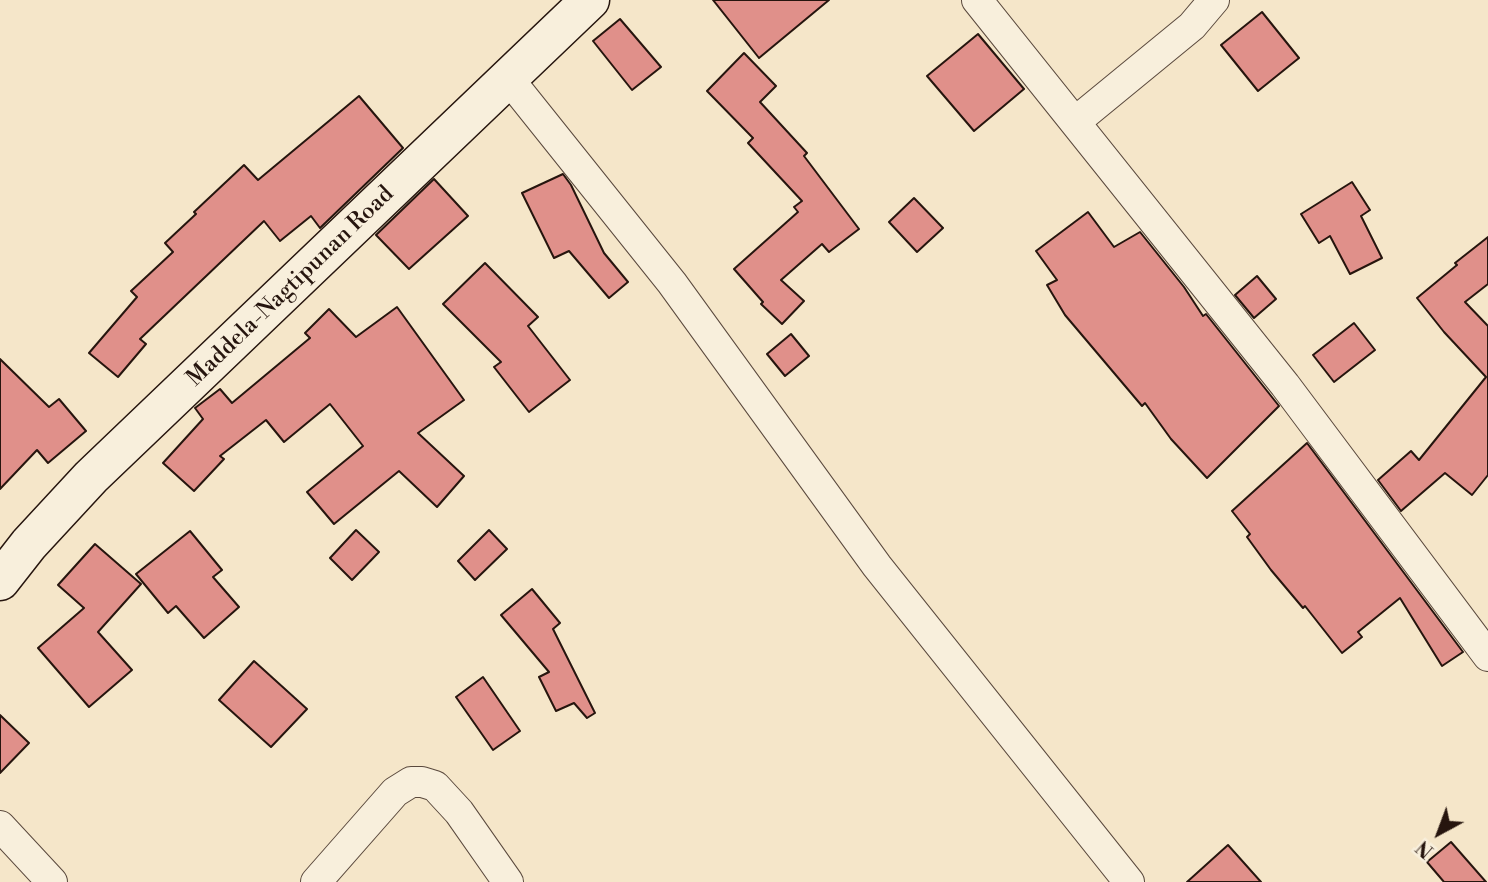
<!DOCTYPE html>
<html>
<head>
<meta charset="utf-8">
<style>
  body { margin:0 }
  #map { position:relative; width:1488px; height:882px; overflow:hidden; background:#f5e6c9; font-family:"Libre Bodoni",serif }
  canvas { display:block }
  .north { position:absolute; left:1404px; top:798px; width:70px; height:70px; -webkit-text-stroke:5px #f8efdc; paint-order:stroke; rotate:221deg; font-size:19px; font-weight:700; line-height:28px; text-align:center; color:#26150e }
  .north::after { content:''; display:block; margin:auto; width:24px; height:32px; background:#26150e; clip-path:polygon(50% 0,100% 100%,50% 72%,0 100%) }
</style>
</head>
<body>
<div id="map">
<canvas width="1488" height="882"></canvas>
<div class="north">N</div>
</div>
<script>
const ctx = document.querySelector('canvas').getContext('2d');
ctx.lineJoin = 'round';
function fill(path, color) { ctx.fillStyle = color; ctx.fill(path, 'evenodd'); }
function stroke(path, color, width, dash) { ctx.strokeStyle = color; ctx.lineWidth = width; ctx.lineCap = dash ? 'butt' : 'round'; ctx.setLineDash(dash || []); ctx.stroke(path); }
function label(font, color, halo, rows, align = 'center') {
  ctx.font = font + ' "Libre Bodoni",serif'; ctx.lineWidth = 6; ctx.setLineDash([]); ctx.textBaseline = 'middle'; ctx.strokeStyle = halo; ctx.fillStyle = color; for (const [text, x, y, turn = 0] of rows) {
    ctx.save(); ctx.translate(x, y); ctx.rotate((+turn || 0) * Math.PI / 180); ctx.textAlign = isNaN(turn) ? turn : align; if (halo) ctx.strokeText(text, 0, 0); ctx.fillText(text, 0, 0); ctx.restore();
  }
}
const building = new Path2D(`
  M713,0H829L759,58Z
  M1262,12L1299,58L1258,91L1221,45Z
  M620,19L661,67L632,90L593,41Z
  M978,34L1024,89L974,131L927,76Z
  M744,53L776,86L760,102L807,153L804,156L859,229L829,252L822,244L781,280L804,301L782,324L761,304L763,302L734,269L798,212L794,207L802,201L748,143L753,138L707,91Z
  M359,96L403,148L320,228L311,216L280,241L264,221L140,339L146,344L118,377L89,353L137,297L131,291L173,252L165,243L196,214L194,212L244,165L258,180Z
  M563,174L571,185L604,253L628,282L609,298L569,251L554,258L522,193Z
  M434,179L468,216L409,269L376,235Z
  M1352,182L1370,210L1361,216L1382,258L1350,274L1330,236L1319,243L1301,214Z
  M914,198L943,228L917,252L889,222Z
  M1088,212L1114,247L1140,232L1184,287L1203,316L1206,314L1279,406L1207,478L1171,439L1145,403L1142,406L1065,315L1047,285L1057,280L1036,251Z
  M1488,237V284L1465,302L1488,326V475L1472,495L1445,473L1401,511L1378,480L1411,451L1419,460L1486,377L1444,332L1417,298L1457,265L1455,263Z
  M485,263L538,317L528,326L570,380L529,412L494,367L501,362L443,304Z
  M1257,276L1276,299L1254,318L1235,295Z
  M397,307L464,400L418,433L464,476L437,507L399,471L334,524L307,492L363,446L330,404L284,442L266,420L220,456L224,459L194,491L163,463L203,419L195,408L220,389L232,403L310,338L305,333L329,309L356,337Z
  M1354,323L1375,350L1334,382L1313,355Z
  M791,334L809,356L785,376L767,354Z
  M0,359L49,407L59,399L86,431L48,463L37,450L0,489Z
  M1307,443L1463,652L1442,666L1400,598L1358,632L1362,637L1342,653L1305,606L1303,608L1271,570L1247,537L1250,534L1232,511Z
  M356,530L379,552L352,580L330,558Z
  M489,530L507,549L475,580L458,561Z
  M190,531L222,570L213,577L239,607L204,638L176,606L168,613L136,574Z
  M95,544L141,584L98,632L132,670L89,707L38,648L84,608L58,585Z
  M532,589L560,623L553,629L595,713L587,718L574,703L556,711L539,677L549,672L501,615Z
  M254,661L307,709L271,747L219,700Z
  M483,677L520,731L493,750L456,697Z
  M0,715L29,743L0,773Z
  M1451,842L1486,882H1444L1427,862Z
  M1228,845L1261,882H1187Z`);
const minor = new Path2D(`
  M977,0L1285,385L1488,656
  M508,78L672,283L877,566L1129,882
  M1075,122L1192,26L1214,0
  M0,826L52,882
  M316,882L395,792L411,782H422L435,786L459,812L508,882`);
const secondary = new Path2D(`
  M0,581L29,544L91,477L590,0`);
const streetNames = [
  ["Maddela-Nagtipunan Road",291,287,-44]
];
fill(building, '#e0908a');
stroke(building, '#26150e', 2);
stroke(minor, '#5a493d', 32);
stroke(secondary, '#26150e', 41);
stroke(minor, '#f8efdc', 30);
stroke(secondary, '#f8efdc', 38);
label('23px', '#26150e', '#f8efdc', streetNames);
</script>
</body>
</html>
